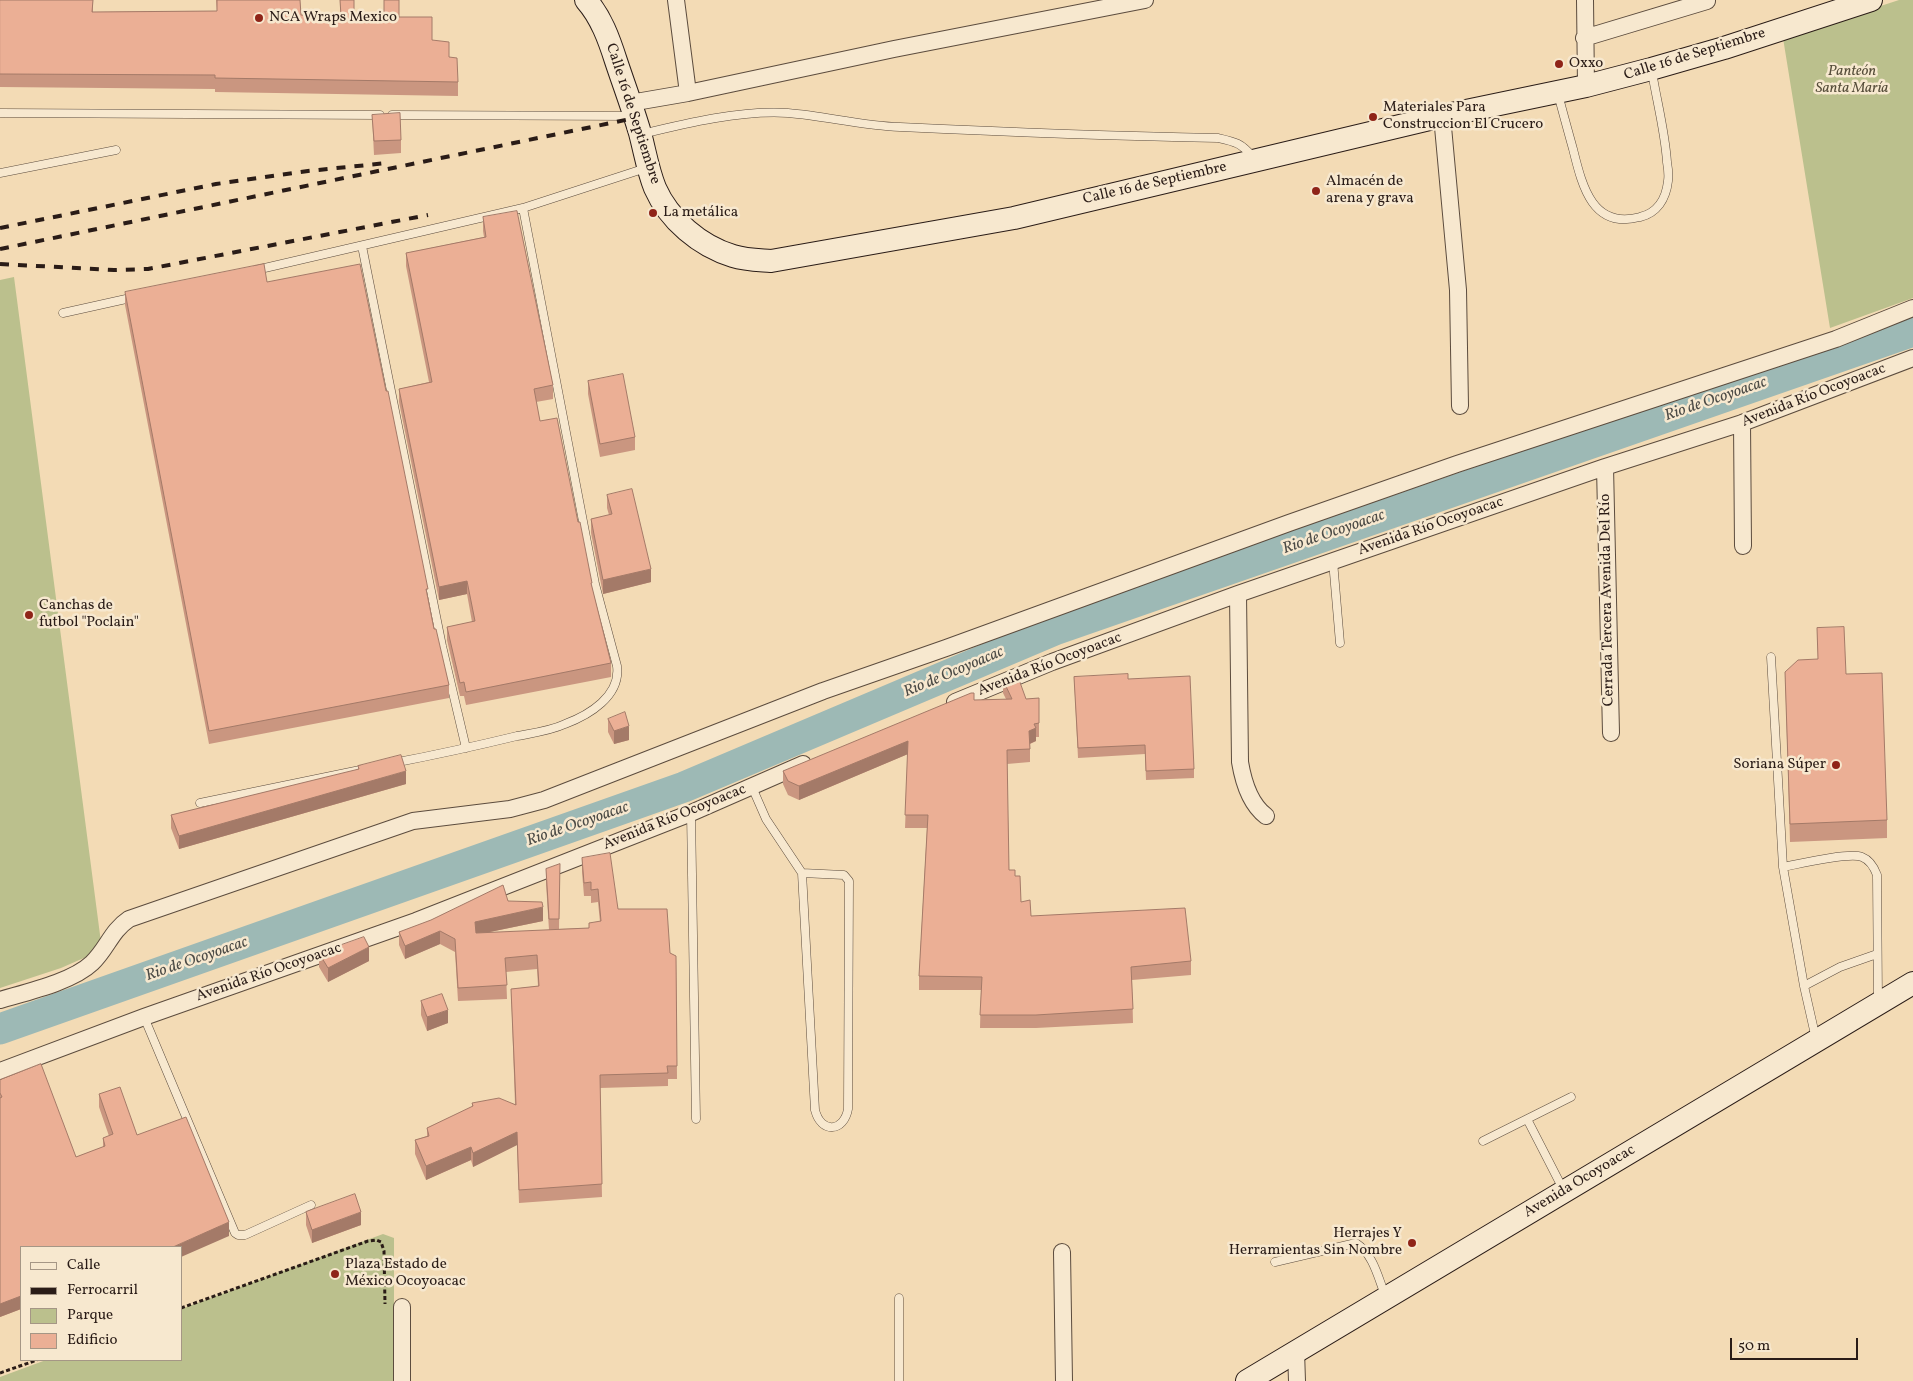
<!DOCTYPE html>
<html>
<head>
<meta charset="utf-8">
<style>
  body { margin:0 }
  #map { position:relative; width:1913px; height:1381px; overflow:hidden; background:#f3dbb5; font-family:Vollkorn,serif }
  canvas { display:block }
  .legend { position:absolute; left:20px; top:1246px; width:162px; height:115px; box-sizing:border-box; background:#f7e8cf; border:1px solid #a59685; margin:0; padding:6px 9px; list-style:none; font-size:15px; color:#2a1c17 }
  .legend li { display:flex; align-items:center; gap:10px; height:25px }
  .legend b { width:25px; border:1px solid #a59685 }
  .scale { position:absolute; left:1730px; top:1338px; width:128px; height:22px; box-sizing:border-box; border:2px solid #2a1c17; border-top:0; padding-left:6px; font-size:15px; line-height:18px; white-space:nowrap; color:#2a1c17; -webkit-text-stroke:4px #f7e8cf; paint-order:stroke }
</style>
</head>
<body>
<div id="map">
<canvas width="1913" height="1381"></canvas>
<ul class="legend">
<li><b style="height:6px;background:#f7e8cf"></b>Calle</li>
<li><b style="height:6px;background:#2a1c17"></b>Ferrocarril</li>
<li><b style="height:14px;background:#bbc08d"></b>Parque</li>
<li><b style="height:14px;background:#ebaf95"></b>Edificio</li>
</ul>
<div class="scale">50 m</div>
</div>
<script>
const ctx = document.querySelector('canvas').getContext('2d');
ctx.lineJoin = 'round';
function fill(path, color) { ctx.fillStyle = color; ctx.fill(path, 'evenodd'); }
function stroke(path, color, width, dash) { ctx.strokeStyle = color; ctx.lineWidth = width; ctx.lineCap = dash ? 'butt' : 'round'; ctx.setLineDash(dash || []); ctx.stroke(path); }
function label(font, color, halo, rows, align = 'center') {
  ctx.font = font + ' Vollkorn,serif'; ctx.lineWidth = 5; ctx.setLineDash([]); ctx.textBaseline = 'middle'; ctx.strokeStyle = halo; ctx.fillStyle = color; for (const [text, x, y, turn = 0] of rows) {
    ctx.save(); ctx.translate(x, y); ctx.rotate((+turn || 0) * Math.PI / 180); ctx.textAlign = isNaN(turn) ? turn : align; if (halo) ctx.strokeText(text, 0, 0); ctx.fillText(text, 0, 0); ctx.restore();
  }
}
const green = new Path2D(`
  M1899,0H1913V298L1830,328L1783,38Z
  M14,277L102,950L61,968L0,988V280Z
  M383,1234L394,1238V1381H0V1377L46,1360H181V1309Z`);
const river = new Path2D(`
  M0,1029L684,787L1057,629L1913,331`);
const path = new Path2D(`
  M181,1308L368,1241L376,1240L381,1242L384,1251L385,1304
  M0,1373L37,1360`);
const lane = new Path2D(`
  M1558,94C1563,113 1568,131 1573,149C1582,185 1592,230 1640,217C1657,213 1666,199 1668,181C1669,175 1668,168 1667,162C1665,132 1657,102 1652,72
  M0,113L380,115
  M392,115L633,116
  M642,134C687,123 741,110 788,113C826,116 862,126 900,127C1006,132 1112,136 1218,138C1236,142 1241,143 1253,157
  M0,173L116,150
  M362,246L442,646L466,748
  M256,270L523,208L646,168
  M63,313L135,297
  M1333,561L1340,643
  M1771,657L1783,867
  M393,763C435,755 476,746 517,736C533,733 550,731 565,724C589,715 621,696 617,666L595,584L523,208
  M752,787L766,819L802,873L844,875L849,881L848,1109C844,1132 821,1134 815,1110L802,873
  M200,803L360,770
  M691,813L696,1119
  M1804,986L1840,967L1877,954
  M144,1017L235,1233L238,1235H245L311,1205
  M1816,1039L1804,986L1783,867C1799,864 1848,852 1862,857C1870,860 1874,867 1877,875L1878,1001
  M1483,1141L1527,1119
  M1563,1189L1527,1119L1571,1097
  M1275,1262L1356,1243C1373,1254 1378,1277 1385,1295
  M899,1298V1381`);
const street = new Path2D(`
  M676,0L688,93
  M1585,0L1586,86
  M1584,38L1707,1
  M630,103L688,93L894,49L1145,0
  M1442,116L1458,290L1460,406
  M1742,423L1743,546
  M1605,467L1611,733
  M1238,594L1240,762C1243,780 1250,804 1266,816
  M955,702L1052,662L1238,594L1605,467L1742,423L1913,358
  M0,1000C27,992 72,982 92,963C107,949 111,931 129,919L413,821L510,809L544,800L823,691L946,648L1289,523L1457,464L1836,339L1913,308
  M0,1071L144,1017L416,921L691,813L803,764
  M1062,1252L1064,1381
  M1296,1351L1297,1381
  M402,1381V1307`);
const secondary = new Path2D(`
  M586,0C601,17 609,39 616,61C624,85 633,109 640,133C645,152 648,171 655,188C669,220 700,246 733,256C746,260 758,260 771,261L1014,218L1442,116L1586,86L1651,69L1724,48L1871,0
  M1247,1381L1913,983`);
const rail = new Path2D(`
  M0,228L216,184L308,171L387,163
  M0,249L635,118
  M0,264L114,270L148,269L428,215`);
const wall = new Path2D(`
  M0,0H93V12L217,11L216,0H300L301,15L341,16L340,0H354V16L399,17L432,40L449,57L458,82V96L215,92V89L0,87Z
  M372,115L401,140V153L374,155Z
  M483,217L553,385V399L536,402L540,421L578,522L592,590L611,663V677L466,705L464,696H460L447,640V627L472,622L467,594L439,600L399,402V389L429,382L406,266V253L484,237L483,231Z
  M267,282L428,597L434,629L449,685V698L209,744L125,305V292Z
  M588,381L635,437V450L600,457L588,394Z
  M607,495L651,582L603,594L591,533V519L609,515L607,508Z
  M1817,628L1846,674L1887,820V838L1790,842L1785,672L1818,659Z
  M1074,677L1128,679L1194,769V778L1146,780L1145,754L1078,758Z
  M1003,680L1026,699L1039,698V737H1036V741L1030,744V762L1007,764L1009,870L1015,876L1021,902L1031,916L1191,961V975L1132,980L1133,1023L1036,1028H980L981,990H919V976L927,828H905L908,754L799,800L788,795L783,784V771L1006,699L1003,693Z
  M608,719L629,740L614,744L608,732Z
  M358,766L406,784L179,849L171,828V815L358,770Z
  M582,858L618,909L670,953L676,956L677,1079H668V1086L600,1088L602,1197L519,1203L517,1145L473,1167L471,1160L426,1180L415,1154V1140L427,1136V1128L472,1107V1103L515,1104L511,989L538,986L537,969L506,972L507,999L458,1001L455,952L440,944L405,959L399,945V932L508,901L543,921L485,933L549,930L546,883V869L560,864L559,929L589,928L600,922L598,902L591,903V896H584L582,872Z
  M319,953L369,961L328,982L319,967Z
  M421,1001L448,1023L427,1031L421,1015Z
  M0,1080L76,1157L103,1147V1138L109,1136L99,1107V1094L229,1236L21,1247V1309L0,1317Z
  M306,1212L361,1225L312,1243L306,1225Z`);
const shadedWall = new Path2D(`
  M651,569V582L603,594V580Z
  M467,581V594L439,600V587Z
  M629,726V740L614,744V731Z
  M1036,728V741L1029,744V731Z
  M908,741V754L799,800V786Z
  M406,771V784L179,849V836Z
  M543,907V921L475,935V922Z
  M440,931V944L405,959V946Z
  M369,947V961L328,982V968Z
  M448,1010V1023L427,1031V1017Z
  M517,1132V1145L473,1167V1153Z
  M471,1147V1160L426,1180V1166Z
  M361,1212V1225L312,1243V1230Z
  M229,1222V1236L181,1257V1247H173Z
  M21,1296V1309L0,1317V1304Z`);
const building = new Path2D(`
  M0,0H93L92,12L217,11V0H300L301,15L341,16L340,0H354V16L384,17V0H399V17H432V40L449,42V57L457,58L458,82L215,78V75L0,74Z
  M400,113L401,140L374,141L372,115Z
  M517,211L553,385L534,389L540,421L557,418L578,522H580L592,583H591L611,663L466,692L464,682L460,683L447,627L475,621L467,581L439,587L399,389L432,382L406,253L486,237L483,217Z
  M264,264L267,282L360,264L386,391H388L428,589H426L434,629H436L449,685L209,731L125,292Z
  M623,374L635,437L600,444L588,381Z
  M632,489L651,569L603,580L591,519L612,514L607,495Z
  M1844,627L1846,674L1882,673L1887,820L1790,824L1785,672L1798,660L1818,659L1817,628Z
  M1017,674L1026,699L1039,698V723L1034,724L1036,728L1029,731L1030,749L1007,750L1009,870H1015V876H1020L1021,902L1030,900L1031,916L1185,908L1191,961L1131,967L1133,1009L1036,1015H980L982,977L919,976L928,815H905L908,741L799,786L788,781L783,771L971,693H974V700L1012,699L1003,680Z
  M1128,674V679L1190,676L1194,769L1146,771L1145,745L1078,748L1074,677Z
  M625,712L629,726L614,731L608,719Z
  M401,755L406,771L179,836L171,815L359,769L358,766Z
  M610,853L618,909H667L670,953L676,956L677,1066H667L668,1073L600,1075L602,1184L519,1190L517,1132L473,1153L471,1147L426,1166L415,1140L429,1136L427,1128L473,1106L472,1103L499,1098L516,1105L511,989L539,986L537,955L505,958L507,985L458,988L455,939L440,931L405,946L399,932L431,920L503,885L508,901L542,902L543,907L475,922L476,933L589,928V923L601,921L598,889L591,890V882L584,883L582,858Z
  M560,864L559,919H549L546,869Z
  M364,937L369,947L328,968L319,953Z
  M442,994L448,1010L427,1017L421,1001Z
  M41,1064L76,1157L105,1146L103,1138L113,1134L99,1094L120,1087L137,1135L186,1117L229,1222L173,1247H21V1296L0,1304V1098L2,1097L0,1093V1080Z
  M355,1194L361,1212L312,1230L306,1212Z`);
const markers = [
  [259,18,5,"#8f2418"],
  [1559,64,5,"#8f2418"],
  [1373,117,5,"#8f2418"],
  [1316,191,5,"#8f2418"],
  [653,213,5,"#8f2418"],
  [29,615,5,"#8f2418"],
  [1836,765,5,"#8f2418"],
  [1412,1243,5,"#8f2418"],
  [335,1274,5,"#8f2418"]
];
const poiNames = [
  ["NCA Wraps Mexico",269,18],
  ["Oxxo",1569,64],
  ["Materiales Para",1383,108],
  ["Construccion El Crucero",1383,125],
  ["Almacén de",1326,182],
  ["arena y grava",1326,199],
  ["La metálica",663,213],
  ["Canchas de",39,606],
  ["futbol \"Poclain\"",39,623],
  ["Soriana Súper",1826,765,"right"],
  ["Herrajes Y",1402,1234,"right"],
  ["Herramientas Sin Nombre",1402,1251,"right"],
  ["Plaza Estado de",345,1265],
  ["México Ocoyoacac",345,1282]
];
const streetNames = [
  ["Calle 16 de Septiembre",1695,55,-17],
  ["Calle 16 de Septiembre",632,114,72],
  ["Calle 16 de Septiembre",1155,184,-13],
  ["Avenida Río Ocoyoacac",1814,396,-21],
  ["Avenida Río Ocoyoacac",1431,527,-19],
  ["Cerrada Tercera Avenida Del Río",1608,600,-91],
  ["Avenida Río Ocoyoacac",1050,665,-21],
  ["Avenida Río Ocoyoacac",675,818,-22],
  ["Avenida Río Ocoyoacac",269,973,-19],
  ["Avenida Ocoyoacac",1580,1182,-31]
];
const parkNames = [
  ["Panteón",1852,72],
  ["Santa María",1852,89]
];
const waterNames = [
  ["Rio de Ocoyoacac",1716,400,-19],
  ["Rio de Ocoyoacac",1334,533,-19],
  ["Rio de Ocoyoacac",954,673,-23],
  ["Rio de Ocoyoacac",578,825,-19],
  ["Rio de Ocoyoacac",197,960,-19]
];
fill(green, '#bbc08d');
stroke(river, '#9db9b5', 31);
stroke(lane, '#5c4c3e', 9);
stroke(street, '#5c4c3e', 18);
stroke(secondary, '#2a1c17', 24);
stroke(path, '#2a1c17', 3, [4, 2.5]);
stroke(lane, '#f7e8cf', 8);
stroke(street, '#f7e8cf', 16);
stroke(secondary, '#f7e8cf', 22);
stroke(rail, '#2a1c17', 4, [9, 9]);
fill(wall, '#ca9680');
fill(shadedWall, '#a47a68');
fill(building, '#ebaf95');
stroke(building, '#a47a68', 1);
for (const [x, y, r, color] of markers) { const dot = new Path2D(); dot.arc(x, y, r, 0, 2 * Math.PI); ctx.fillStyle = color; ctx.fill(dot); stroke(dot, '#f7e8cf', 2); }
label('15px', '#2a1c17', '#f7e8cf', poiNames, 'left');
label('15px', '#2a1c17', '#f7e8cf', streetNames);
label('italic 15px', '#564d3a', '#f7e8cf', parkNames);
label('italic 16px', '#4c4b46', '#f7e8cf', waterNames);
</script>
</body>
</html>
